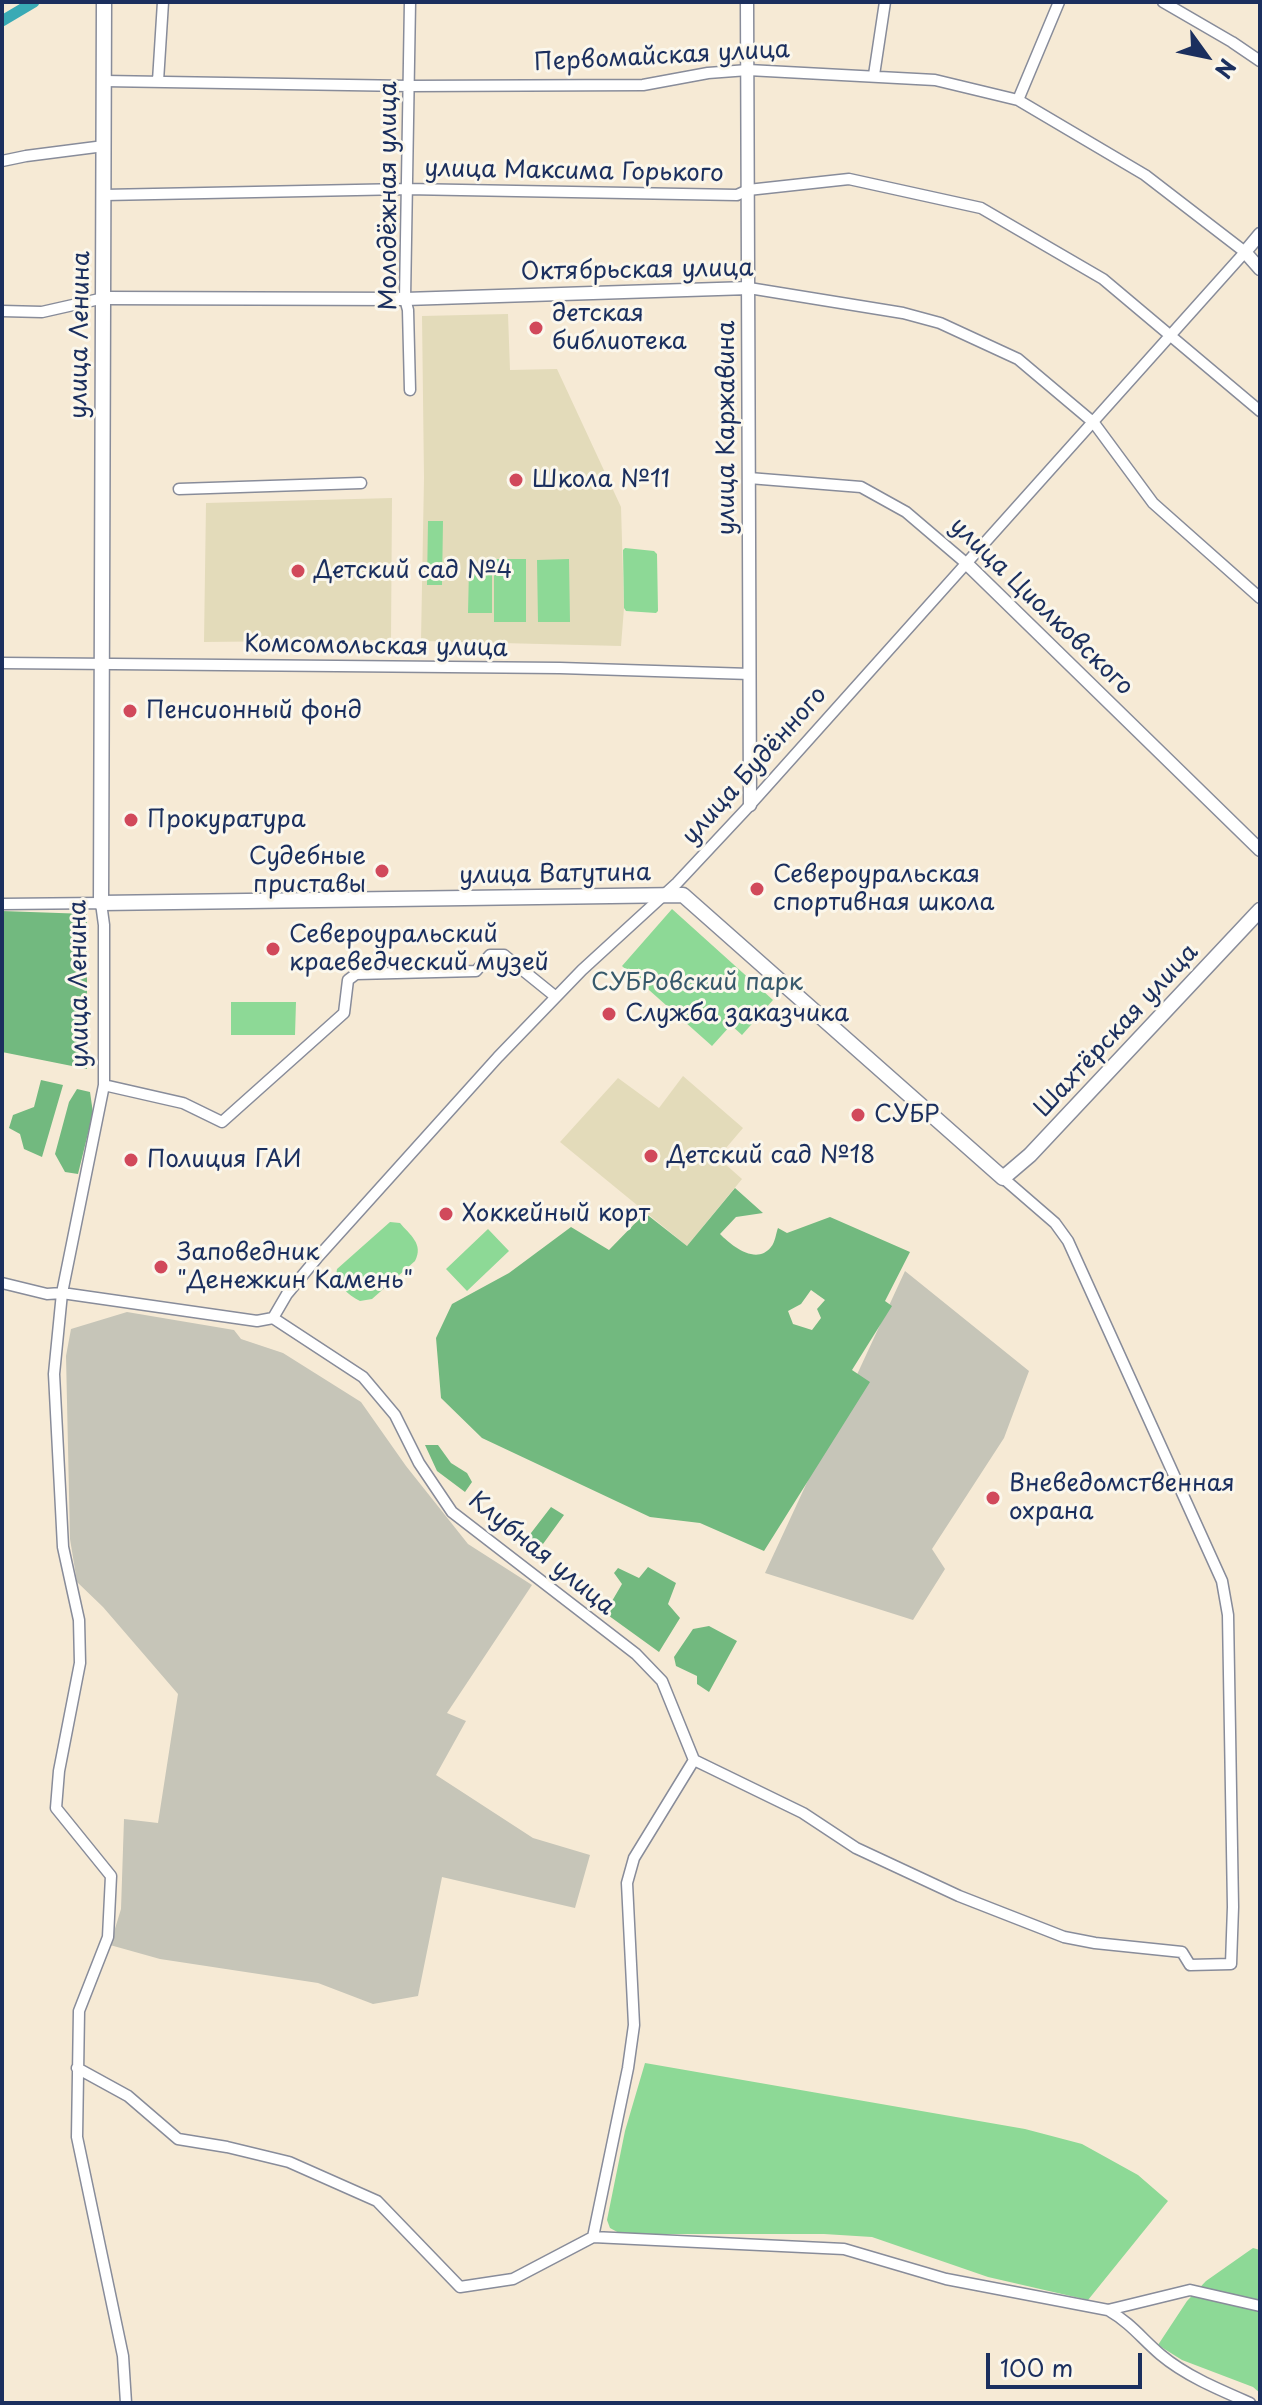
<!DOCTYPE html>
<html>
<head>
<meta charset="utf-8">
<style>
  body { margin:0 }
  #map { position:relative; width:1262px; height:2405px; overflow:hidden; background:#f6ead5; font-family:"Playpen Sans",sans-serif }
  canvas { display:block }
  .frame { position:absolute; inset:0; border:4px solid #1b2f5e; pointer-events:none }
  .north { position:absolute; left:1166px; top:16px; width:80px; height:80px; -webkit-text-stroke:6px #fbf7ec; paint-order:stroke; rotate:123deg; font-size:22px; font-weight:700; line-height:32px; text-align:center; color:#1b2f5e }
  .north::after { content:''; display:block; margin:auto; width:28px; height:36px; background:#1b2f5e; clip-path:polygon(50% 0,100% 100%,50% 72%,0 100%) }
  .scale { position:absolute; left:986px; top:2353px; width:156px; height:36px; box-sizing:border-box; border:4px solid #1b2f5e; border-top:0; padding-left:10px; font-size:24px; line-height:28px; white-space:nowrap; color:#1b2f5e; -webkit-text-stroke:6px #fbf7ec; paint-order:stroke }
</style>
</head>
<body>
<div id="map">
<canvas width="1262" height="2405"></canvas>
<div class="frame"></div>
<div class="north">N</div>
<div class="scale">100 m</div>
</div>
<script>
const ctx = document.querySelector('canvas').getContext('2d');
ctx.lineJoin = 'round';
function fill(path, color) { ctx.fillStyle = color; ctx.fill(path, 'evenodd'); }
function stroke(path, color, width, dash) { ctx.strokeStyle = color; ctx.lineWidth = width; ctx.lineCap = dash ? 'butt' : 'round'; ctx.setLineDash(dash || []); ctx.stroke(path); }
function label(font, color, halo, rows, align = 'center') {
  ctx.font = font + ' "Playpen Sans",sans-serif'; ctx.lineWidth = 6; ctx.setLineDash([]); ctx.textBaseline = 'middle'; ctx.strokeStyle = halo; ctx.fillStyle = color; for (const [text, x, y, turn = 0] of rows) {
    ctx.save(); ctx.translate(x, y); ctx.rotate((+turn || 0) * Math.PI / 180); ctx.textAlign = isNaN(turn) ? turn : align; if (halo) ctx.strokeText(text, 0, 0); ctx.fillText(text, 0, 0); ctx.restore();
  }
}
const built = new Path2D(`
  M508,314L510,370L557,369L621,507L624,608L621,646L421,641L424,478L422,316Z
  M392,498L391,640L204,642L206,503Z
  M683,1076L743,1128L726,1148L724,1163L742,1179L687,1246L560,1142L618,1078L659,1108Z`);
const industrial = new Path2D(`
  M905,1271L1029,1371L1004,1438L932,1549L945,1569L913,1620L765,1573Z
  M127,1312L234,1330L241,1339L283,1353L361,1402L406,1466L468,1544L532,1585L447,1713L466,1721L436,1775L533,1838L590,1855L575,1908L442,1877L418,1996L373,2004L318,1983L160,1959L110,1945L121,1909L124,1819L158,1823L178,1694L103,1607L77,1582L70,1539L66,1356L71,1329Z`);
const green = new Path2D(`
  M428,521H443L442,585H427Z
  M625,548L654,551L657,554L658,611L656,613L626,611L624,608L623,550Z
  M494,559H526V622H494Z
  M569,559L570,622H538L537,560Z
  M469,569H492V613H468Z
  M672,909L773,1000L742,1035L731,1025L712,1046L622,966Z
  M231,1002H296L295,1035H231Z
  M390,1222L400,1223C410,1235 424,1244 415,1261L372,1299L360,1301C348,1295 334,1283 337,1269Z
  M488,1229L509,1251L467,1291L446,1269Z
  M645,2063L1025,2129L1082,2144L1138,2175L1168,2201L1088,2300L988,2277L872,2237L824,2234H621L610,2228L607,2220L625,2131Z
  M1253,2248L1260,2250V2393L1253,2387L1182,2360L1158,2345L1187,2301L1206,2281Z`);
const forest = new Path2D(`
  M2,911L87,914V1069L2,1052Z
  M41,1080L63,1085L42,1157L24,1149L20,1134L9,1128L13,1115L34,1107Z
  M77,1089L90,1092L93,1113L78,1174L65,1172L55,1154L69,1102Z
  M735,1188L763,1213L736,1217L720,1234C731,1245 756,1266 771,1247C775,1243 776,1233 778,1228L787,1233L830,1217L910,1252L885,1301L892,1306L852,1370L870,1382L764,1551L700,1523L650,1517L482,1438L441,1398L436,1338L452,1304L509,1273L571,1227L609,1250L645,1213L687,1246ZM811,1290L825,1300L817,1309L821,1318L812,1330L793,1324L788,1311L801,1304Z
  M425,1445H438L451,1463L467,1473L472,1482L465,1492L437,1471Z
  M551,1507L564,1515L535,1555H527L521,1546Z
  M648,1567L676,1583L668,1604L680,1618L659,1652L605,1613L622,1584L614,1573L618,1568L639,1578Z
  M709,1626L737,1641L709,1692L697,1684V1676L676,1666L674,1657L693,1629Z`);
const canal = new Path2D(`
  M2,21L34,2`);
const minor = new Path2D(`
  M1163,2L1232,42L1260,61
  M874,75L885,2
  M104,81L409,86L643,85L708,73L748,70L935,80L1018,100L1145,175L1245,252L750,805L677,883L582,970L498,1057L317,1258L287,1294L273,1318
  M158,81L163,2
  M1018,100L1059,2
  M2,161L26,156L104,146
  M104,195L406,189L737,195L748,190L849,179L981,208L1103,279L1260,411
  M749,288L903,313L940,323L1018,359L1094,423L1153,503L1260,598
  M2,311L42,312L104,298
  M410,390L408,310L405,299L410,2
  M749,478L861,487L906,512L967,564
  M179,489L361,483
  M2,663L560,668L750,674
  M2,904L101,903L104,925V1085L62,1293L54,1374L63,1547L79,1620L80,1663L59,1771L56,1808L111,1876L108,1937L79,2011L77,2137L123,2356L126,2403
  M104,1085L183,1103L222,1122L344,1013L348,980L356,974L476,971L490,955H504L556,997
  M2,1283L47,1294L62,1293L257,1321L273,1318L363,1377L395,1415L419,1463L452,1512L636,1654L662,1681L694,1760L634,1858L627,1883L634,2025L628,2068L593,2237
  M694,1760L803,1813L856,1848L959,1896L1064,1937L1095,1943L1182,1952L1190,1965L1231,1964L1233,1907L1228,1615L1222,1581L1068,1241L1055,1223L1003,1178
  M77,2068L128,2096L178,2139L227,2147L289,2162L377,2201L460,2287L513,2279L593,2237L844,2249L946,2279L1108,2310C1132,2324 1141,2338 1161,2355C1186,2376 1220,2390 1250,2403
  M1108,2310L1190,2290L1260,2306`);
const tertiary = new Path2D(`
  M747,2L750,805
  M1260,234L1245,252L1260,269
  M104,298L405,299L749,288
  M967,564L1260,850`);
const secondary = new Path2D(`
  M104,2L101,903L683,895L1003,1178L1030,1155L1260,910`);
const markers = [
  [536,328,8,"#d1495b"],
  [516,480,8,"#d1495b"],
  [298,571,8,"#d1495b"],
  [130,711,8,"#d1495b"],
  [131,820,8,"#d1495b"],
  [382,871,8,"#d1495b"],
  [757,889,8,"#d1495b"],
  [273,949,8,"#d1495b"],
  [609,1014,8,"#d1495b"],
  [858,1115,8,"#d1495b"],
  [651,1156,8,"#d1495b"],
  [131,1160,8,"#d1495b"],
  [446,1214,8,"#d1495b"],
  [161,1267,8,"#d1495b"],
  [993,1498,8,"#d1495b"]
];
const streetNames = [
  ["Первомайская улица",662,57,-3],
  ["улица Максима Горького",574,172,1],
  ["Молодёжная улица",389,196,-90],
  ["Октябрьская улица",637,271,-1],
  ["улица Ленина",81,335,-89],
  ["улица Каржавина",727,428,-90],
  ["улица Циолковского",1041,607,44],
  ["Комсомольская улица",376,647,1],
  ["улица Будённого",755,766,-48],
  ["улица Ватутина",555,875,-1],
  ["улица Ленина",80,984,-91],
  ["Шахтёрская улица",1117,1031,-47],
  ["Клубная улица",541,1554,39]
];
const poiNames = [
  ["детская",552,314],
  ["библиотека",552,342],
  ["Школа №11",532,480],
  ["Детский сад №4",314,571],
  ["Пенсионный фонд",146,711],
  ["Прокуратура",147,820],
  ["Судебные",366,857,"right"],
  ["приставы",366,885,"right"],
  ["Североуральская",773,875],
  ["спортивная школа",773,903],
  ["Североуральский",289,935],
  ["краеведческий музей",289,963],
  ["Служба заказчика",625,1014],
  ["СУБР",874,1115],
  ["Детский сад №18",667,1156],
  ["Полиция ГАИ",147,1160],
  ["Хоккейный корт",462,1214],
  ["Заповедник",177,1253],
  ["\"Денежкин Камень\"",177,1281],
  ["Вневедомственная",1009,1484],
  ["охрана",1009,1512]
];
const parkNames = [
  ["СУБРовский парк",697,983]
];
fill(built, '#e3dbba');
fill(industrial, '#c6c5b8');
fill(green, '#8dd996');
fill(forest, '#72b97f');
stroke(canal, '#39aab5', 11);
stroke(minor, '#888c9a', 13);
stroke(tertiary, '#888c9a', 15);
stroke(secondary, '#888c9a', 17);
stroke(minor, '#fff', 10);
stroke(tertiary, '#fff', 12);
stroke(secondary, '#fff', 14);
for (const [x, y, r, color] of markers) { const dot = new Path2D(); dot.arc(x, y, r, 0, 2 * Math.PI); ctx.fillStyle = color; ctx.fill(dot); stroke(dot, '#fbf7ec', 3); }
label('24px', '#1b2f5e', '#fbf7ec', streetNames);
label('24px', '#1b2f5e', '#fbf7ec', poiNames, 'left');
label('24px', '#385a6c', '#fbf7ec', parkNames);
</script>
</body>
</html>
